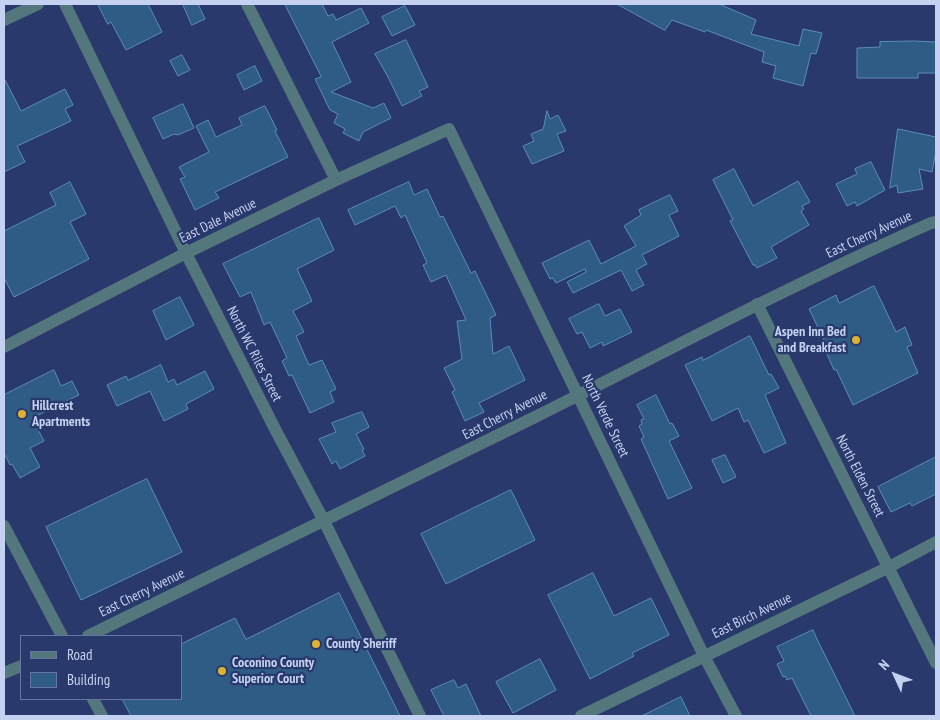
<!DOCTYPE html>
<html>
<head>
<meta charset="utf-8">
<style>
  body { margin:0 }
  #map { position:relative; width:940px; height:720px; overflow:hidden; background:#29396c; font-family:"PT Sans Narrow",sans-serif }
  canvas { display:block }
  .frame { position:absolute; inset:0; border:5px solid #c4d1f0; pointer-events:none }
  .legend { position:absolute; left:20px; top:635px; width:162px; height:65px; box-sizing:border-box; background:#29396c; border:1px solid #6776a1; margin:0; padding:6px 9px; list-style:none; font-size:15px; color:#c4d1f0 }
  .legend li { display:flex; align-items:center; gap:10px; height:25px }
  .legend b { width:25px; border:1px solid #6776a1 }
  .north { position:absolute; left:870px; top:650px; width:50px; height:50px; -webkit-text-stroke:4px #29396c; paint-order:stroke; rotate:313deg; font-size:14px; font-weight:700; line-height:20px; text-align:center; color:#c4d1f0 }
  .north::after { content:''; display:block; margin:auto; width:18px; height:22px; background:#c4d1f0; clip-path:polygon(50% 0,100% 100%,50% 72%,0 100%) }
</style>
</head>
<body>
<div id="map">
<canvas width="940" height="720"></canvas>
<div class="frame"></div>
<ul class="legend">
<li><b style="height:6px;background:#53777c"></b>Road</li>
<li><b style="height:14px;background:#2f5c85"></b>Building</li>
</ul>
<div class="north">N</div>
</div>
<script>
const ctx = document.querySelector('canvas').getContext('2d');
ctx.lineJoin = 'round';
function fill(path, color) { ctx.fillStyle = color; ctx.fill(path, 'evenodd'); }
function stroke(path, color, width, dash) { ctx.strokeStyle = color; ctx.lineWidth = width; ctx.lineCap = dash ? 'butt' : 'round'; ctx.setLineDash(dash || []); ctx.stroke(path); }
function label(font, color, halo, rows, align = 'center') {
  ctx.font = font + ' "PT Sans Narrow",sans-serif'; ctx.lineWidth = 4.5; ctx.setLineDash([]); ctx.textBaseline = 'middle'; ctx.strokeStyle = halo; ctx.fillStyle = color; for (const [text, x, y, turn = 0] of rows) {
    ctx.save(); ctx.translate(x, y); ctx.rotate((+turn || 0) * Math.PI / 180); ctx.textAlign = isNaN(turn) ? turn : align; if (halo) ctx.strokeText(text, 0, 0); ctx.fillText(text, 0, 0); ctx.restore();
  }
}
const building = new Path2D(`
  M98,4H148L162,32L126,50L111,22L108,24Z
  M183,4H198L205,19L192,25Z
  M285,4H322L328,16L333,14L336,20L361,8L369,23L332,42L351,82L331,92L373,108L384,103L391,118L363,132L359,141L343,133L345,129L334,123L338,114L330,110L315,79L321,77Z
  M617,4H719L756,20L751,34L799,46L803,29L822,33L816,54L811,53L803,86L773,78L776,66L762,62L764,52L706,30L705,32L672,20L665,30Z
  M405,6L415,25L392,36L382,17Z
  M406,40L428,87L419,91L422,96L402,106L388,77L375,54Z
  M913,41L936,42V73H918V78H857V48L880,47V42Z
  M182,55L190,70L178,76L170,61Z
  M255,66L262,81L244,90L237,75Z
  M4,78L21,111L65,89L73,105L65,109L71,121L17,146L25,162L4,172Z
  M183,104L194,128L178,135L174,134L163,139L153,118Z
  M265,106L277,130L275,131L288,157L215,192L219,198L195,210L180,179L185,177L179,167L209,152L196,126L208,120L216,137L242,125L239,118Z
  M547,111L550,119L558,115L566,131L557,134L564,151L532,164L523,146L534,141L531,134L543,129Z
  M898,129L936,137V151L932,172L919,169L923,189L898,193L897,185L890,188Z
  M871,162L885,190L857,206L855,202L847,206L836,184L857,174L855,169Z
  M734,169L753,206L798,181L810,202L802,206L804,209L801,211L809,225L771,247L777,258L757,268L755,265H753L730,221L733,220L713,180Z
  M70,182L86,214L70,222L89,259L14,297L4,278V231L56,205L50,193Z
  M409,182L414,195L427,189L440,217L443,216L471,273L475,271L496,315L490,318L493,354L509,346L525,380L479,403L484,412L465,421L452,392L455,390L444,368L462,359L457,321L466,320L446,275L431,282L423,265L427,263L405,215L401,218L395,206L355,225L348,210Z
  M670,195L678,211L669,215L679,236L642,255L647,264L636,270L644,285L632,291L621,270L573,293L567,282L586,272L585,269L556,283L553,278L550,279L542,263L589,240L601,264L636,246L624,226L641,215L639,210Z
  M319,218L334,250L297,269L312,301L293,311L304,332L296,336L309,365L322,360L336,389L330,392L334,402L310,413L292,375L289,376L282,361L287,358L270,322L264,325L251,292L240,297L223,264Z
  M874,286L896,332L905,327L912,345L907,347L918,373L853,405L836,369L834,370L823,345L826,344L809,309L836,295L839,303Z
  M180,297L194,325L166,340L153,311Z
  M599,304L605,316L620,309L632,332L603,346L602,342L590,348L582,332L577,334L569,319Z
  M750,336L769,375L771,374L779,388L765,395L786,443L764,453L748,420L744,422L738,408L712,421L685,365L702,357L703,360Z
  M161,365L168,382L174,379L177,385L205,371L214,389L186,404L188,409L164,421L150,391L117,406L107,385L126,376L128,380Z
  M54,370L61,386L72,381L79,395L32,418L44,441L30,448L40,467L20,478L12,464L10,465L4,453V395Z
  M656,395L670,424L672,423L679,436L669,441L692,488L668,499L641,439L644,437L639,426L642,424L641,420L644,419L637,405Z
  M362,412L369,427L356,434L364,449L362,450L365,456L340,469L336,461L332,464L319,439L336,432L332,423Z
  M725,455L736,477L723,483L712,460Z
  M936,457V494L912,506L910,503L891,512L878,487Z
  M147,479L182,552L81,600L46,527Z
  M511,490L535,540L446,584L421,534Z
  M593,573L614,616L651,598L669,635L632,653L634,656L590,679L548,595Z
  M339,593L400,716H131L122,699H181V644L235,618L246,639Z
  M813,630L817,639L855,716H811L792,678L787,680L785,676L783,677L777,664L784,661L777,647Z
  M540,659L556,690L513,713L496,682Z
  M454,680L458,688L466,684L481,716H444L431,690Z
  M681,697L690,716H642Z`);
const minor = new Path2D(`
  M65,4L186,253L275,429L324,521L420,716
  M247,4L336,180
  M4,20L38,4
  M757,304L936,663
  M4,347L186,253L336,180L449,129L704,656L736,716
  M4,526L62,636
  M88,636C236,563 385,492 533,418C665,352 795,283 931,223L936,222
  M4,673L21,666
  M93,699L102,716
  M581,716L889,567L936,542`);
const markers = [
  [856,340,5,"#ddb133"],
  [22,414,5,"#ddb133"],
  [316,644,5,"#ddb133"],
  [222,671,5,"#ddb133"]
];
const streetNames = [
  ["East Dale Avenue",218,221,-26],
  ["East Cherry Avenue",869,235,-25],
  ["North WC Riles Street",254,354,63],
  ["East Cherry Avenue",505,415,-27],
  ["North Verde Street",605,416,64],
  ["North Elden Street",860,476,63],
  ["East Cherry Avenue",142,593,-26],
  ["East Birch Avenue",752,616,-26]
];
const poiNames = [
  ["Aspen Inn Bed",846,332,"right"],
  ["and Breakfast",846,348,"right"],
  ["Hillcrest",32,406],
  ["Apartments",32,422],
  ["County Sheriff",326,644],
  ["Coconino County",232,663],
  ["Superior Court",232,679]
];
fill(building, '#2f5c85');
stroke(building, '#5a8cbd', 1);
stroke(minor, '#53777c', 12);
for (const [x, y, r, color] of markers) { const dot = new Path2D(); dot.arc(x, y, r, 0, 2 * Math.PI); ctx.fillStyle = color; ctx.fill(dot); stroke(dot, '#29396c', 2); }
label('14px', '#c4d1f0', '#29396c', streetNames);
label('bold 14px', '#c4d1f0', '#29396c', poiNames, 'left');
</script>
</body>
</html>
